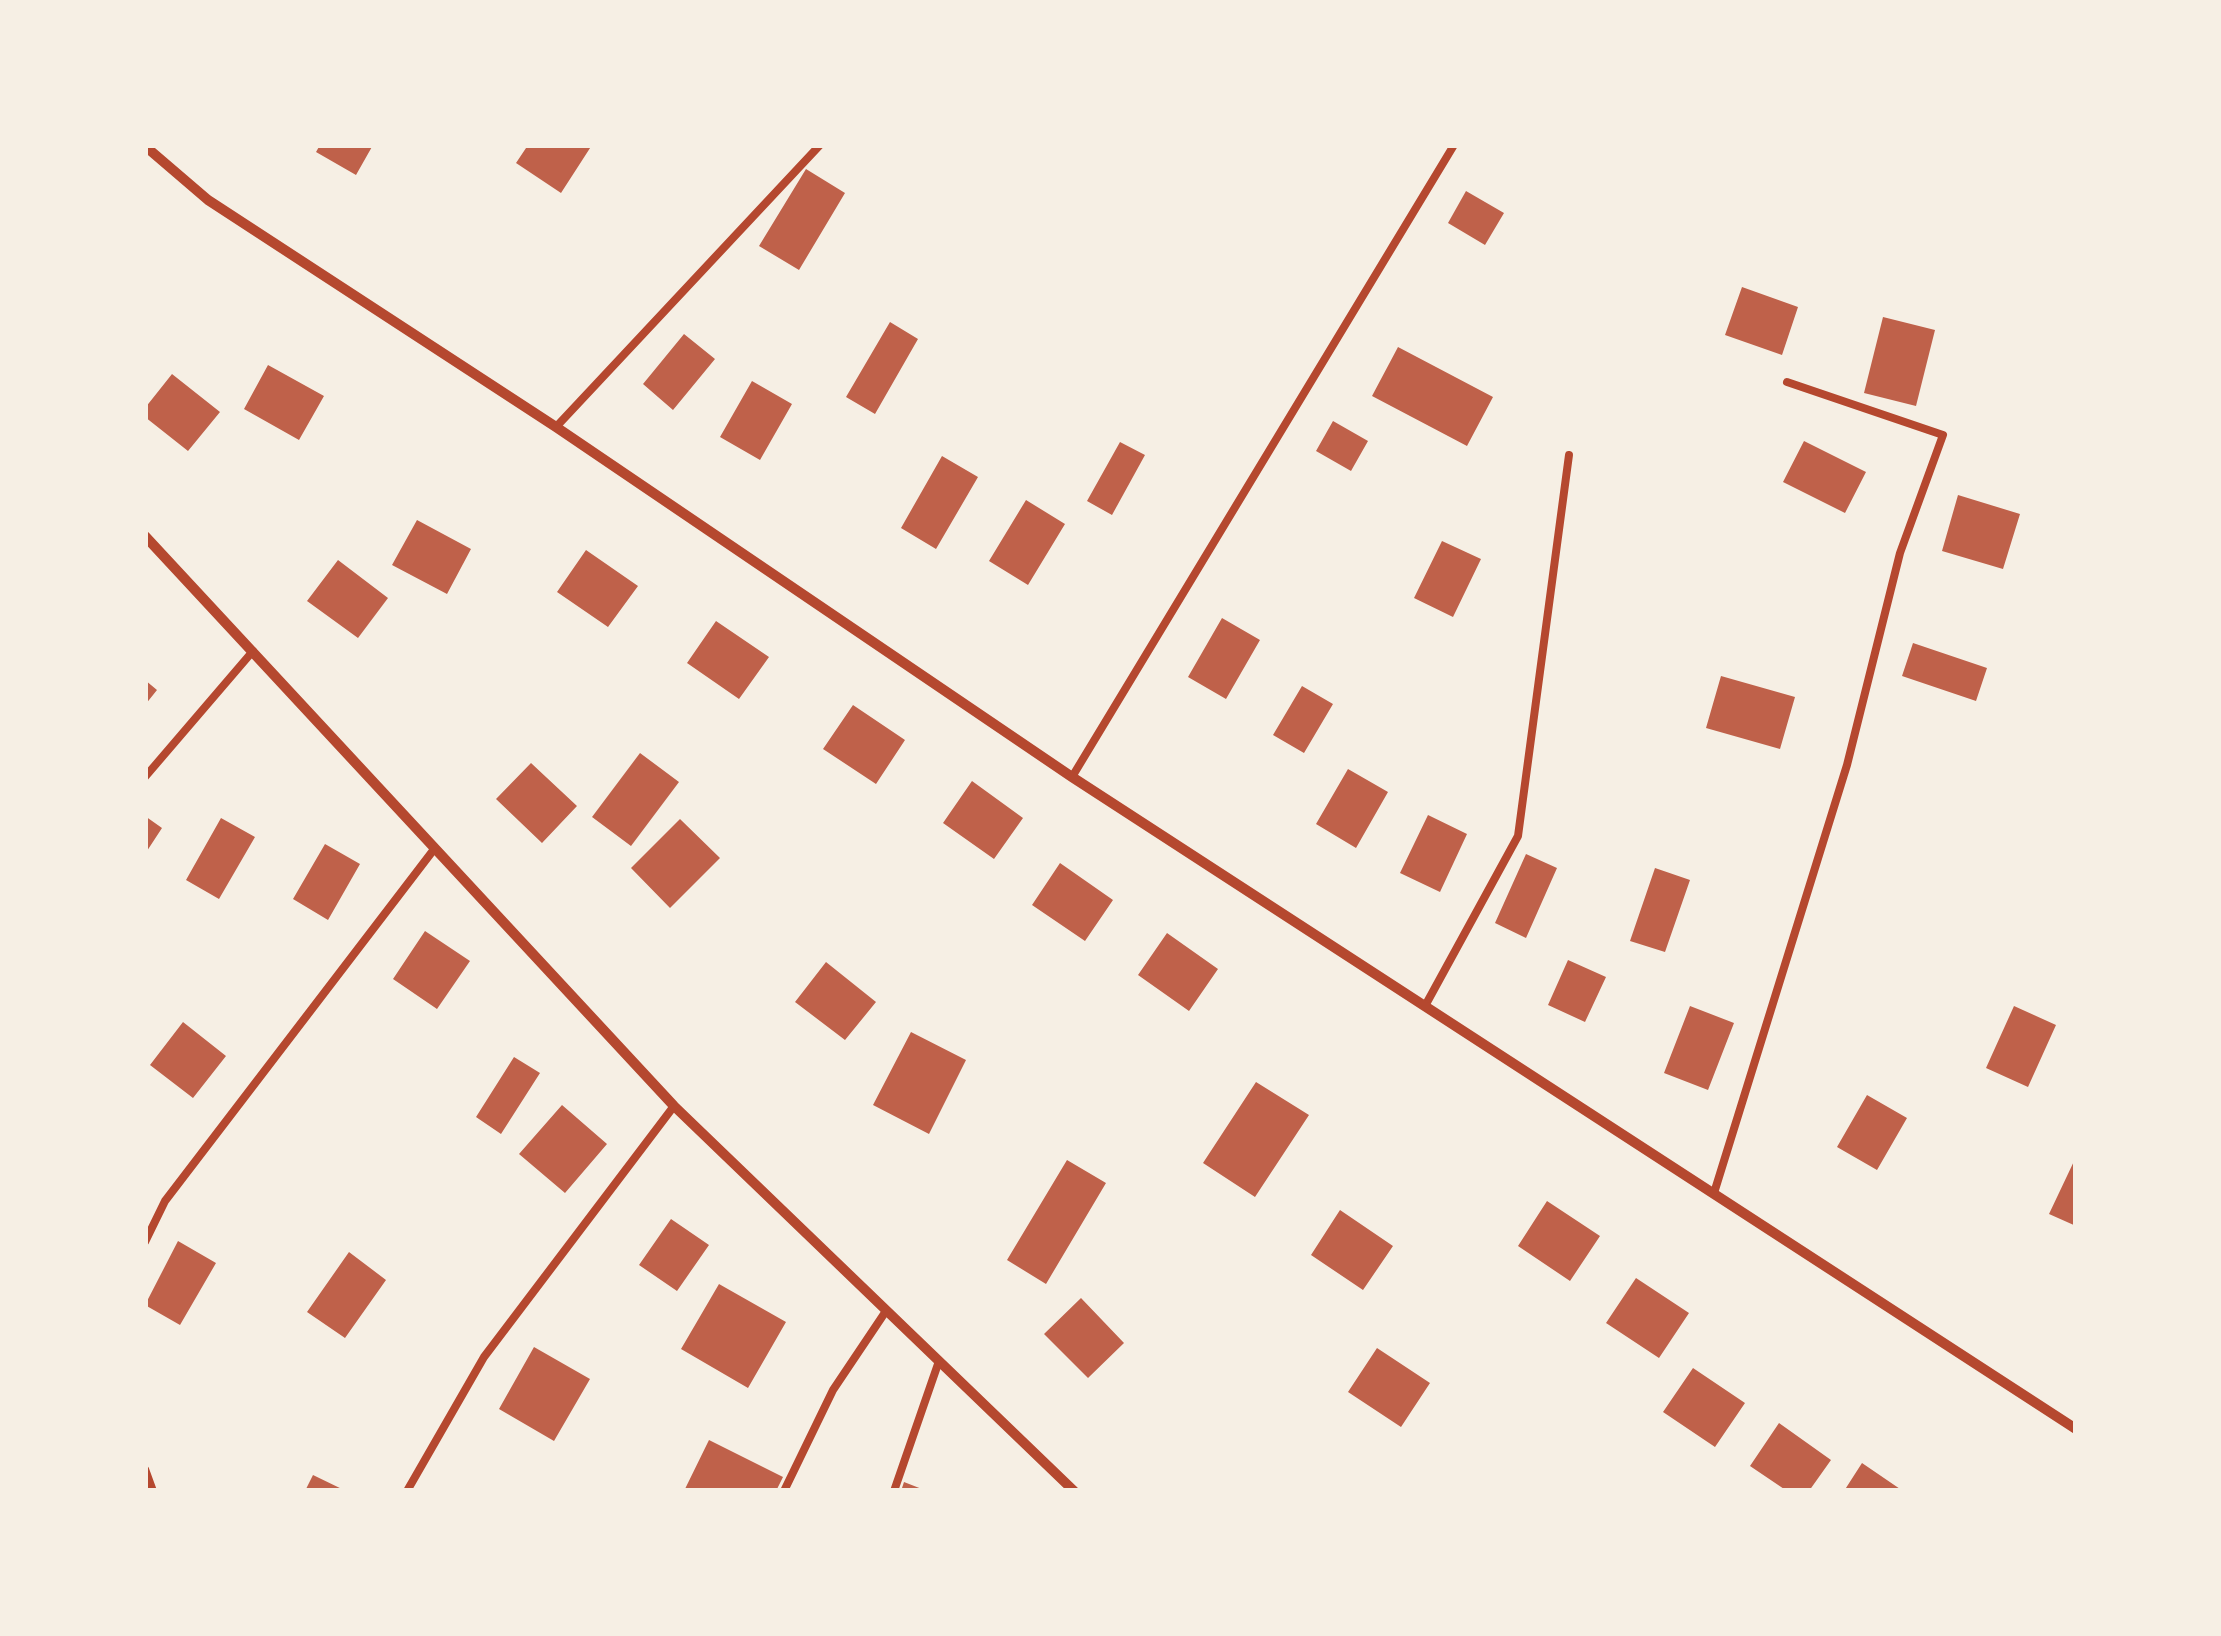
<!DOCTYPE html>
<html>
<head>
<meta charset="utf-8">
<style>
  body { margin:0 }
  #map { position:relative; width:2221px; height:1636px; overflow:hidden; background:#f6efe4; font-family:Raleway,sans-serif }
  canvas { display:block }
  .frame { position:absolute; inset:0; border:148px solid #f6efe4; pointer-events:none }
</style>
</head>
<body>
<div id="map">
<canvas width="2221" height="1636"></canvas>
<div class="frame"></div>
</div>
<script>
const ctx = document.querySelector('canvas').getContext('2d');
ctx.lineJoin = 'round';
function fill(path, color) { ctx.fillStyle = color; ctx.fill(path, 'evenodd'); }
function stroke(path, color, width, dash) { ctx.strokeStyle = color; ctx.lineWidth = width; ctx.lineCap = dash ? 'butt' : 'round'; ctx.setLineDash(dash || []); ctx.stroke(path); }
const building = new Path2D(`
  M320,145H373L356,175L316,152Z
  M528,145H592L561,193L516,163Z
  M806,169L845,193L799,270L759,246Z
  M1466,191L1504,213L1485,245L1448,223Z
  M1742,287L1798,307L1782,355L1725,335Z
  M1883,317L1935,330L1916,406L1864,393Z
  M890,322L918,339L875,414L846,397Z
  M684,334L715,359L673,410L643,384Z
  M1398,347L1493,397L1467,446L1372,396Z
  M268,365L324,396L299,440L244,409Z
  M172,374L220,412L188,451L145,417V408Z
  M752,381L792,404L760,460L720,437Z
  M1333,421L1368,441L1351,471L1316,451Z
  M1804,441L1866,472L1845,513L1783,482Z
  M1120,442L1145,455L1112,515L1087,501Z
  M942,456L978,477L936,549L901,528Z
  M1958,495L2020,514L2003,569L1942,551Z
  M1026,500L1065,524L1028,585L989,561Z
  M417,520L471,549L447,594L392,565Z
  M1442,541L1481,559L1453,617L1414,598Z
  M586,550L638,586L608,627L557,592Z
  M338,560L388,598L358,638L307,601Z
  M1222,618L1260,640L1226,699L1188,677Z
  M716,621L769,657L739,699L687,663Z
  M1913,643L1987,668L1976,701L1902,676Z
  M1721,676L1795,697L1780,749L1706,728Z
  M145,680L157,690L145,705Z
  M1302,686L1333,704L1304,753L1273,735Z
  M853,705L905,740L876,784L823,749Z
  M640,753L679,782L631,846L592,817Z
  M531,763L577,806L542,843L496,799Z
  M1348,769L1388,792L1356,848L1316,824Z
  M972,781L1023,818L994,859L943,823Z
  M1428,815L1467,834L1440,892L1400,873Z
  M145,816L162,828L145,854Z
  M221,818L255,837L219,899L186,880Z
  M680,819L720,858L670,908L631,868Z
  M325,844L360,864L328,920L293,899Z
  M1526,854L1557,868L1526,938L1495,923Z
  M1060,863L1113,900L1085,941L1032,905Z
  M1655,868L1690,880L1665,952L1630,941Z
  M425,931L470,961L437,1009L393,979Z
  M1167,933L1218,969L1189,1011L1138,975Z
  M1568,960L1606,977L1585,1022L1548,1005Z
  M826,962L876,1002L845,1040L795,1002Z
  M1690,1006L1734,1023L1708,1090L1664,1073Z
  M2014,1006L2056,1025L2028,1087L1986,1068Z
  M183,1022L226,1056L193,1098L150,1065Z
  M911,1032L966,1060L929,1134L873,1105Z
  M514,1057L540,1073L501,1134L476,1117Z
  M1256,1082L1309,1115L1255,1197L1203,1163Z
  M1867,1095L1907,1118L1877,1170L1837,1147Z
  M562,1105L607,1144L565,1193L519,1154Z
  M2076,1157V1226L2049,1214Z
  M1067,1160L1106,1183L1046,1284L1007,1260Z
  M1547,1201L1600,1236L1570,1281L1518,1246Z
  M1340,1210L1393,1246L1363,1290L1311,1255Z
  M671,1219L709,1245L677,1291L639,1265Z
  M178,1241L216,1263L180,1325L145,1305Z
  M349,1252L386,1280L345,1338L307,1312Z
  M1636,1278L1689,1313L1659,1358L1606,1323Z
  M719,1284L786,1322L748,1388L681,1349Z
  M1081,1298L1124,1343L1088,1378L1044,1334Z
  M534,1347L590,1379L554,1441L499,1409Z
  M1377,1348L1430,1383L1401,1427L1348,1392Z
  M1693,1368L1745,1403L1715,1447L1663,1412Z
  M1779,1423L1831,1460L1809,1491H1787L1750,1466Z
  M709,1440L783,1477L776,1491H684Z
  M1862,1463L1903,1491H1844Z
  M313,1475L346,1491H305Z
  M904,1482L927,1491H901Z`);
const service = new Path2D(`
  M556,427L820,145
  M145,777L253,651
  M1072,777L1454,145
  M1425,1006L1518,836L1569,455
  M1714,1193L1847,765L1900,553L1943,435L1787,382
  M145,1242L165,1201L435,848
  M145,1469L153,1491
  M407,1491L484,1357L674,1106
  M784,1491L833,1390L886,1311
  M894,1491L939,1361`);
const minor = new Path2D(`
  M145,146L208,200L556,427L1072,777L2076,1429
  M145,536L674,1106L1074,1491`);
fill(building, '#bf614a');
stroke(service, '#b5482f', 8);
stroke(minor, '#b5482f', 10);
</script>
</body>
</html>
